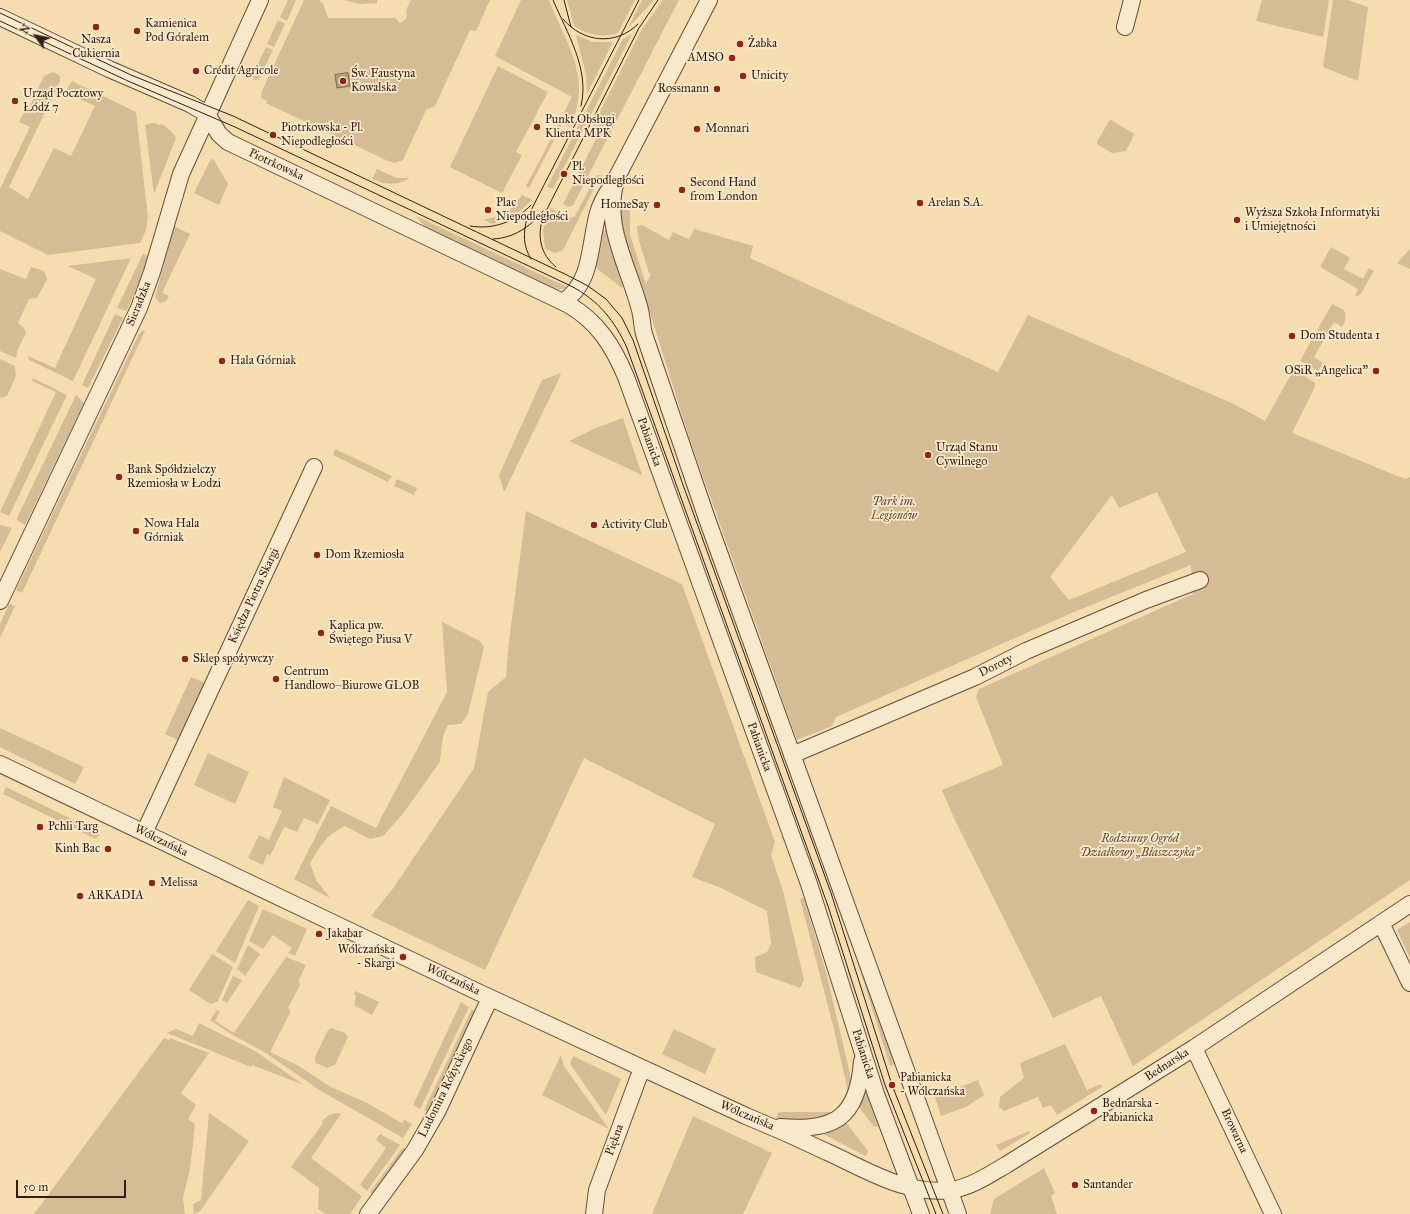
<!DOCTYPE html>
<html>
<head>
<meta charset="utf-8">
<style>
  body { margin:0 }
  #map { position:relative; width:1410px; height:1214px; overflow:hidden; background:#f5ddb0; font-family:"IM FELL Great Primer",serif }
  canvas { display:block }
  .north { position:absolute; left:16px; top:16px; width:40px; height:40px; -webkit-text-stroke:3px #f8e9cc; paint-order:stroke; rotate:303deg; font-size:11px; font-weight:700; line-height:16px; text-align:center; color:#331d11 }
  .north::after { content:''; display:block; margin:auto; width:14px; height:18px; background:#331d11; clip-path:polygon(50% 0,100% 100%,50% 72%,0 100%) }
  .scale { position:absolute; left:16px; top:1180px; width:110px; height:18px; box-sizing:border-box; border:2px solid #331d11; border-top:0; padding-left:5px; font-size:12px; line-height:14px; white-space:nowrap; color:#331d11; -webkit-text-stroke:3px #f8e9cc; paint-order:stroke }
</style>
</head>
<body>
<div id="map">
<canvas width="1410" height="1214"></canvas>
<div class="north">N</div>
<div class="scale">50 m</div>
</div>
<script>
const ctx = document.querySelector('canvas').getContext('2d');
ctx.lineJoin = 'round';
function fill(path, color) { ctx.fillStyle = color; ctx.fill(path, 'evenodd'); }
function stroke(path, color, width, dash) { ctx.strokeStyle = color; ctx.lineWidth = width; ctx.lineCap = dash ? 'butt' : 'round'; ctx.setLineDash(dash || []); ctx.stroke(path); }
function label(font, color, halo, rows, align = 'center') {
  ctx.font = font + ' "IM FELL Great Primer",serif'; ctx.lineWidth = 3.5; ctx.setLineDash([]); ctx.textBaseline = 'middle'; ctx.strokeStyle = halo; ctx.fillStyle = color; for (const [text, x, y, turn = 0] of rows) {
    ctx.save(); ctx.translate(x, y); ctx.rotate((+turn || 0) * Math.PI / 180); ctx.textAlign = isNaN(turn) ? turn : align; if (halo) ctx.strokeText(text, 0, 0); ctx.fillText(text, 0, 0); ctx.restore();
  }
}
const green = new Path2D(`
  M288,0H296L287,21L280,17Z
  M304,0H319L323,4L328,18H395L400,23L407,18L406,10L411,0H490L476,31L470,30L435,106L426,110L403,160L395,163L388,161L266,103L267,101L261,98L262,91Z
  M344,0H377V3L360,4Z
  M521,0H549C567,46 593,77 570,127L562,123L556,136L553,134L572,97L495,56Z
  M567,0H635L618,33C602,38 588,35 574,26Z
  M642,0H654L628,28Z
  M663,0H679L573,205L569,207L563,204L596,139L588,135L642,29Z
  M1262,0H1329L1323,37L1256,21Z
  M1333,0H1348L1368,7L1358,81L1323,67Z
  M278,20L285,24L274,47L267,44Z
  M632,34L553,189L547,187L623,39Z
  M576,35L593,42H613L587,94L586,75Z
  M266,47L273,50L259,79L254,80L251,74L253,70H255Z
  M498,66L548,92L516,152L522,155L502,193L450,167Z
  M53,72L60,76V81L9,187L28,199L54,148L71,156L95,106L65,92L72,81L136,112L148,217L146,230L140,243L48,255L0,231V189L30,127L19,122L27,106L29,108L44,76Z
  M1111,120L1133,133L1134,135L1126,151L1112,153L1098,145L1097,142L1109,121Z
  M151,123H155L159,125L162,124L171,131L176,138L154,194L145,125Z
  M551,139L554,140L529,188L526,186Z
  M211,159L214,160L228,184L219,205L194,193Z
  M377,169L397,178H410C397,186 386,185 372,179Z
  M599,175H601L563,250L555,253L545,249L543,230L550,208L571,218L575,216L596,176Z
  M522,195L532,200L517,214L492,224L483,219C502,219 512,210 522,195Z
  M620,208L630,211V235L646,284L651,274L649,273L639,241L637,226L642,225L669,240L673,232L689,239L694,229L753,246L750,258L998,372L1028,315L1236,405L1265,421L1294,369L1315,383L1314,389L1292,433L1405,479L1410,477V880L1133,1066L1101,996L1053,1018L953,816L942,790L1003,765L976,697L979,689L1193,594L1191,565L1074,612L836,717L832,726L797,740L690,440L650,313L647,318L623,244ZM1157,492L1186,552L1069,600L1050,577L1112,495L1119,508Z
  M416,216L569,288L555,290L427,229Z
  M174,226L190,234L162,293L169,296L166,301L160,303L155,298Z
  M606,229L625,285L622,288L595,267L602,231Z
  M1331,247L1350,258L1344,269L1363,279L1369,268L1374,271L1360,295L1355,296L1358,289L1320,267Z
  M1410,249V269L1397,263Z
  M143,254L148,256L141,278L127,310L126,311L117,308Z
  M131,258L73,381L29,360L28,356L55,368L96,279L68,266Z
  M31,267L44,271L47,279L37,298L29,299L18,323L24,328L26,333L17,351L16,358L0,351V269L26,279Z
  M1332,304L1344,310C1346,316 1346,321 1342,327L1334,322L1314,357L1323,363L1318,371L1300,361Z
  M115,314L123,318L88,388L82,385Z
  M143,330L145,331L22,593L16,590L139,334Z
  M0,359L15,366L16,376L7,396L0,398Z
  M561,373L559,379L504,492L499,475L542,380Z
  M33,378L67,395L9,516L0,512L56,392L32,381Z
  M76,395L84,403L25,525L18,521L17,518Z
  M623,418L642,475L569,441L596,428Z
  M335,449L392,476L388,482L333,455Z
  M397,479L417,488L414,495L394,486Z
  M526,511L682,584L775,842L771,855L783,891L804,980L800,988L756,972L755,957L767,952L771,944L767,911L721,888L692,877L715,824L584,758L485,970L371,916L394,887L474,768L488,692L506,677L509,641Z
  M0,525L12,528L0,552Z
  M9,604L15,606L0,638V624Z
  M442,622L480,641L484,647L468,714L461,724L448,725L443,736L440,762L402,815L383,836L370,839L345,826C325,836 322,844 310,863L316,880L330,898L294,879L331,806L376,828L447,692Z
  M191,677L205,683L178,740L165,734Z
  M0,728L84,767L75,784L0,747Z
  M208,753L249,772L235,804L194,785Z
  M284,777L330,800L318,824L304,818L297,832L284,827L270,856L267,854L263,865L248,858L259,835L269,840L282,811L273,807Z
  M6,787L100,833L96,839L3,794Z
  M804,898L827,976L850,1074L851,1083L849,1096L834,1029L800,899Z
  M248,900L259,906L235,963L216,951Z
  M263,909L307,929L295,956L288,953L292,948L273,935L263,949L249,941Z
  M1410,922V958L1397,930Z
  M851,941L895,1064L890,1066Z
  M248,945L260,954L245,976L237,969Z
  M212,954L233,967L218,1001L211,1004L189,990Z
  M286,957L306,965L299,980L300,985L288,1008L291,1011L270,1052L297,1065L331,1087L367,1103L402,1123L404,1120L412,1124L403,1138L321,1091L266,1053L231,1034L210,1020L217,1010L220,1012L215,1021L234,1033Z
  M233,976L242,980L227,1003L222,1000Z
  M355,991L379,1002L372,1015L354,1005L356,996L354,995Z
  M461,1002L469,1007L420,1109L413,1105Z
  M472,1009L478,1013L430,1113L424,1110Z
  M199,1023L255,1051L304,1085L252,1065L251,1067L167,1033L176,1029L193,1036Z
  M331,1028L345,1033L348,1037L335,1065L327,1068L316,1063L315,1057L328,1030Z
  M674,1029L716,1049L705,1074L662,1054Z
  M164,1038L169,1040L170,1038L209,1053L181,1093L196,1105L188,1119L195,1124L190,1170L183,1198L185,1214H34Z
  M1065,1044L1087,1090L1101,1084L1102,1087L1057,1115L1051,1105L1043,1108L1038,1097L1004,1111L999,1107L1000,1097L1024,1078L1020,1063Z
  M561,1055L564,1066L609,1129L542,1095Z
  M573,1056L621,1079L606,1115L570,1064Z
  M978,1080L984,1095L966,1107L941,1116L935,1097Z
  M864,1086L878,1126L874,1127L858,1106Z
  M778,1112H837C812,1122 803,1123 777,1118Z
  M209,1113L249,1141L200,1211L194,1214L193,1204L201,1200Z
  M337,1113L341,1114L311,1158L362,1196L350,1214H326L318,1209L319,1188L291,1167L323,1123L322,1121L329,1115Z
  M693,1116L772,1153L743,1214H652Z
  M845,1121L868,1151L866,1156L817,1131Z
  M1029,1131L1030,1133L1000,1151L996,1145Z
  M380,1134L400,1145L367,1191L360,1185L386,1148L376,1140Z
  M403,1147L406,1152L375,1196L370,1192Z
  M1044,1168L1055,1193L1051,1196L1057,1214H990L994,1199Z`);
const water = new Path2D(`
  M348,73L350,86L337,88L335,75Z`);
const minor = new Path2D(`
  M0,17L109,69L190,104L207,114L219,134L228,142L569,305C598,322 613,346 626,377L809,884L876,1094L921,1214
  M1125,27L1132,0
  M618,175C600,222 629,266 640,310C642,318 642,326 644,334L707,519L958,1214
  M563,302C593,282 589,245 598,213C602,198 611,188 618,175L709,0
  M0,601L139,308L152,272L181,174L260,0
  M792,755L975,677L1026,651L1146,600L1200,580
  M0,764L480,993L746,1116C773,1127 800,1139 827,1152C865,1169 907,1196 951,1190C971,1187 989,1175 1006,1165L1194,1048L1410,904
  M144,833L314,467
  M1381,923L1410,983
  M1194,1048L1273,1214
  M780,1127C835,1132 858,1117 862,1061
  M368,1214L415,1150L438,1110L490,998
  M594,1214L597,1190L642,1068`);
const tram = new Path2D(`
  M553,0C567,33 590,69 581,106
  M564,0L571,27
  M0,13L131,75L233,116L567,275L588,286L606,299L622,318L633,340L682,482L831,893L892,1085L943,1214
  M563,19C583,43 616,46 638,24
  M0,21L128,81L235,127L571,286C598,300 615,321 627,348L828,906L885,1085L936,1214
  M470,226C493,230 515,222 531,205
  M493,239C514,238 530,227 543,211
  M531,259C523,246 523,233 527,218L639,0
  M556,267C540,254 537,236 543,217L639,28L658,0`);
const markers = [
  [96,27,4,"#8f2418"],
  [137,31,4,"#8f2418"],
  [740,44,4,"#8f2418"],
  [732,58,4,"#8f2418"],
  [196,71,4,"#8f2418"],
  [743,76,4,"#8f2418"],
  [343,81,4,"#8f2418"],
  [717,89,4,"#8f2418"],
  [15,101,4,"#8f2418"],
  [537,127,4,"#8f2418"],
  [697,129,4,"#8f2418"],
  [273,135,4,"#8f2418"],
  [564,174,4,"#8f2418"],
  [682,190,4,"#8f2418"],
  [920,203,4,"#8f2418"],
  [657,205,4,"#8f2418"],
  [488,210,4,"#8f2418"],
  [1237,220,4,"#8f2418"],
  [1292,336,4,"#8f2418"],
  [222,361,4,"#8f2418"],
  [1376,371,4,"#8f2418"],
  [928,455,4,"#8f2418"],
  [119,477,4,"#8f2418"],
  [594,525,4,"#8f2418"],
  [136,531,4,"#8f2418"],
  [317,555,4,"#8f2418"],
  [321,633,4,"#8f2418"],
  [185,659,4,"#8f2418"],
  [276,679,4,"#8f2418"],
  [40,827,4,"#8f2418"],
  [108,849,4,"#8f2418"],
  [152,883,4,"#8f2418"],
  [80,896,4,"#8f2418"],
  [319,934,4,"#8f2418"],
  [403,957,4,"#8f2418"],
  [892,1085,4,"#8f2418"],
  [1094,1111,4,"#8f2418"],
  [1075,1185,4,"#8f2418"]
];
const poiNames = [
  ["Kamienica",145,24],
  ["Pod Góralem",145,38],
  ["Nasza",96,40,"center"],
  ["Cukiernia",96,54,"center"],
  ["Żabka",748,44],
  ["AMSO",724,58,"right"],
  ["Crédit Agricole",204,71],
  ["Św. Faustyna",351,74],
  ["Kowalska",351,88],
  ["Unicity",751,76],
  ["Rossmann",709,89,"right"],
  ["Urząd Pocztowy",23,94],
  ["Łódź 7",23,108],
  ["Punkt Obsługi",545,120],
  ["Klienta MPK",545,134],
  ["Piotrkowska - Pl.",281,128],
  ["Niepodległości",281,142],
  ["Monnari",705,129],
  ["Pl.",572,167],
  ["Niepodległości",572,181],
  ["Second Hand",690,183],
  ["from London",690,197],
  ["Plac",496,203],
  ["Niepodległości",496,217],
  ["Arelan S.A.",928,203],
  ["HomeSay",649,205,"right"],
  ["Wyższa Szkoła Informatyki",1245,213],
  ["i Umiejętności",1245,227],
  ["Dom Studenta 1",1300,336],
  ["Hala Górniak",230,361],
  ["OSiR „Angelica”",1368,371,"right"],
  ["Urząd Stanu",936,448],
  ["Cywilnego",936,462],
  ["Bank Spółdzielczy",127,470],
  ["Rzemiosła w Łodzi",127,484],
  ["Nowa Hala",144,524],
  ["Górniak",144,538],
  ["Activity Club",602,525],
  ["Dom Rzemiosła",325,555],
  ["Kaplica pw.",329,626],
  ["Świętego Piusa V",329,640],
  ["Sklep spożywczy",193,659],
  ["Centrum",284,672],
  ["Handlowo–Biurowe GLOB",284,686],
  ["Pchli Targ",48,827],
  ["Kinh Bac",100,849,"right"],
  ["Melissa",160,883],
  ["ARKADIA",88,896],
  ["Jakabar",327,934],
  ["Wólczańska",395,950,"right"],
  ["- Skargi",395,964,"right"],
  ["Pabianicka",900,1078],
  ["- Wólczańska",900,1092],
  ["Bednarska -",1102,1104],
  ["Pabianicka",1102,1118],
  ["Santander",1083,1185]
];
const streetNames = [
  ["Piotrkowska",276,165,25],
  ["Sieradzka",139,304,-68],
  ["Pabianicka",649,442,70],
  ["Księdza Piotra Skargi",254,596,-65],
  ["Doroty",996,666,-27],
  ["Pabianicka",759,747,70],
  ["Wólczańska",161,841,26],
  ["Wólczańska",453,980,25],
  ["Pabianicka",863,1054,72],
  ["Bednarska",1167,1065,-33],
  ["Ludomira Różyckiego",446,1088,-64],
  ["Wólczańska",747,1116,23],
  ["Browarna",1234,1131,65],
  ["Piękna",615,1140,-70]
];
const parkNames = [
  ["Park im.",894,502],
  ["Legionów",894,516],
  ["Rodzinny Ogród",1140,839],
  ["Działkowy „Błaszczyka”",1140,853]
];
fill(green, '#d4bc95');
fill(water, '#b39c7a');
stroke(water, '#806950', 1);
stroke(minor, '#644d39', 18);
stroke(minor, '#f8e9cc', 16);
stroke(tram, '#331d11', 1);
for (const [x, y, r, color] of markers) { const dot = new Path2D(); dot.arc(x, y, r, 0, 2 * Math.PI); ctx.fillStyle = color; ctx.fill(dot); stroke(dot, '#f8e9cc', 1.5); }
label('12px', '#331d11', '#f8e9cc', poiNames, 'left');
label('12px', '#331d11', '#f8e9cc', streetNames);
label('italic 12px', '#634d39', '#f8e9cc', parkNames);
</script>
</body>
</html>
